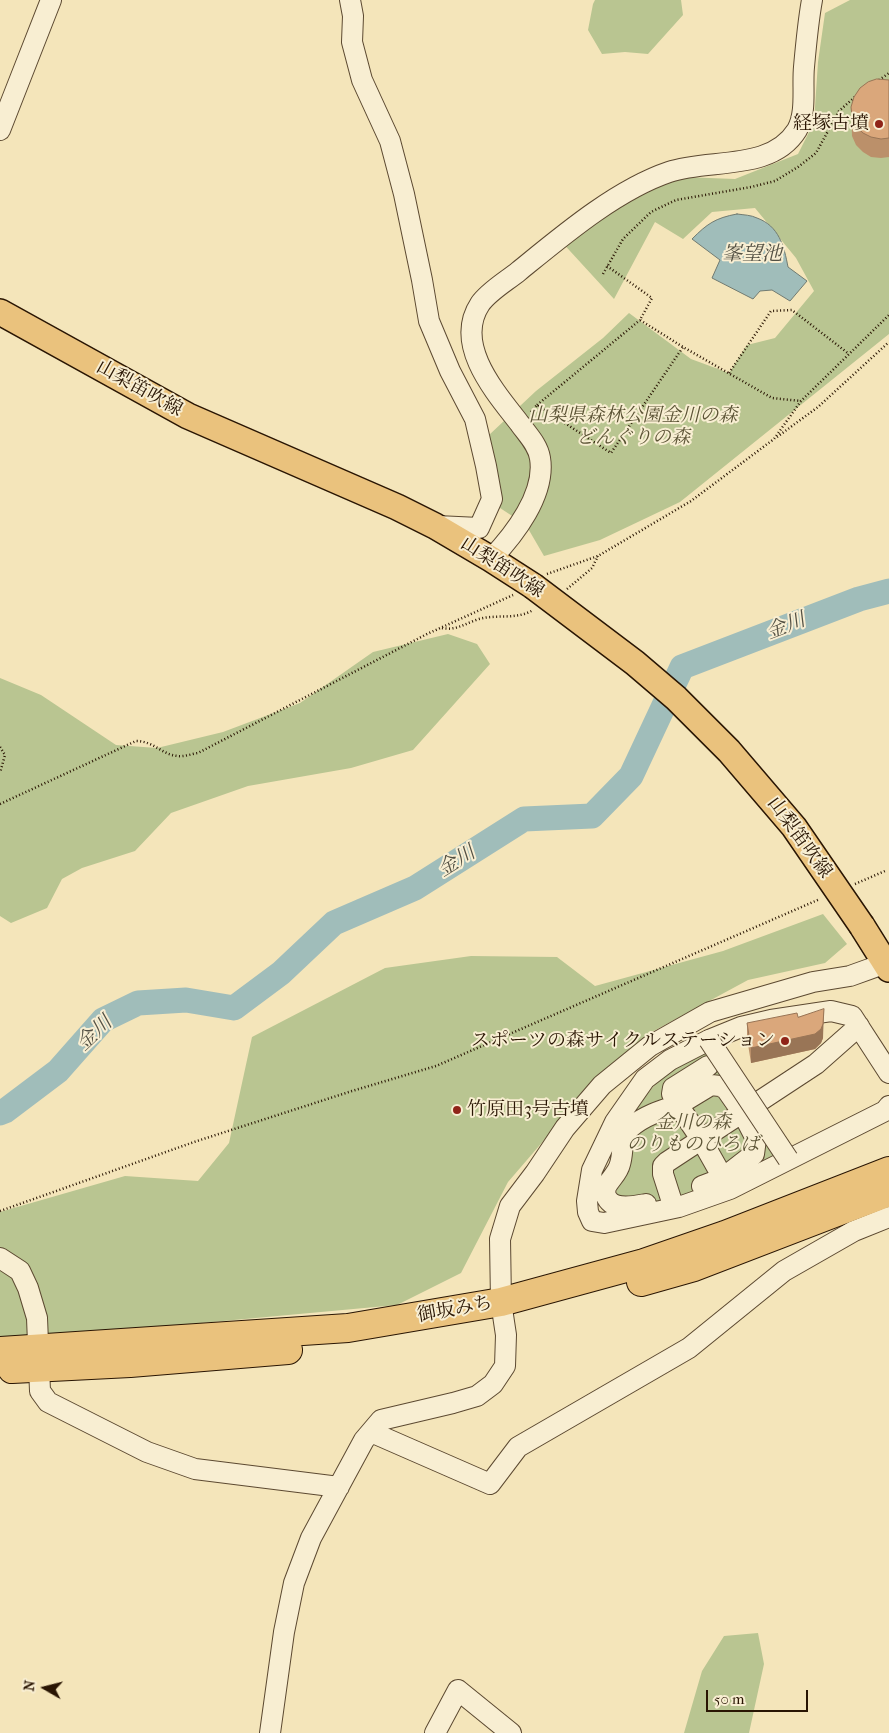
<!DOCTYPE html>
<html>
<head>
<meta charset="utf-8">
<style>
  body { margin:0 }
  #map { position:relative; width:889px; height:1733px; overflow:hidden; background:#f4e5ba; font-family:"IM FELL French Canon",serif }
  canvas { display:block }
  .north { position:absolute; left:20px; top:1663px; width:50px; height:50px; -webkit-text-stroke:4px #f8eed2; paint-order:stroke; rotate:278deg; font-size:14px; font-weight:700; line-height:20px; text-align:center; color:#291503 }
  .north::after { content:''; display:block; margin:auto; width:18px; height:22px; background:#291503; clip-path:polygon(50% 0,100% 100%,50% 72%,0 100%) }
  .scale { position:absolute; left:706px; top:1690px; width:102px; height:22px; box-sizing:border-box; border:2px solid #291503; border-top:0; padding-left:6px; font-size:15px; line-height:18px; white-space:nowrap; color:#291503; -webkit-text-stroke:4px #f8eed2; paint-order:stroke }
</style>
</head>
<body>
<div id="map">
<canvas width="889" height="1733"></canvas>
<div class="north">N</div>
<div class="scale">50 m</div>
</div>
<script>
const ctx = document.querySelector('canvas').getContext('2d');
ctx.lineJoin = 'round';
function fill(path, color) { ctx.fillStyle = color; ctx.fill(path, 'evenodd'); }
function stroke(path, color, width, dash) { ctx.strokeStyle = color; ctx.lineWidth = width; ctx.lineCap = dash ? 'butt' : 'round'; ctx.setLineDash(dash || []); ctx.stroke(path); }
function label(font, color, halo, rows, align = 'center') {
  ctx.font = font + ' "IM FELL French Canon","Noto Serif JP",serif'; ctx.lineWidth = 4; ctx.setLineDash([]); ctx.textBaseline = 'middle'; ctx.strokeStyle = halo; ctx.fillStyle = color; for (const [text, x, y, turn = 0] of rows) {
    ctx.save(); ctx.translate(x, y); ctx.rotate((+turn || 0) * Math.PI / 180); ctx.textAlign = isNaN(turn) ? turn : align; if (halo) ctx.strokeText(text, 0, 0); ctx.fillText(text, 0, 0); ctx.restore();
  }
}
const green = new Path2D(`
  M595,0H681L683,15L648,54L625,52L602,54L588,30L593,4Z
  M850,0H889V334L680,502L600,540L544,556L526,525L500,508L489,435L536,391L603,338L629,313L691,359L729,373L747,345L775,338L814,291L796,258L755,208L712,212L683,239L655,222L614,299L559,239L653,187L683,177L735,179L798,154L814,122L818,62L825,13Z
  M448,634L477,644L490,664L413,750L351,768L248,786L171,813L135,851L82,868L62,879L47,908L11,923L0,916V678L41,695L116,745L157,748L223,732L300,703L373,652Z
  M823,914L847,944L825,963L748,980L650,1033L595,1081L508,1182L461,1273L397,1305L136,1329L0,1337V1212L125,1176L198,1181L229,1143L252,1037L385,968L471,956L557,957L595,986L723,951Z
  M702,1047L780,1152L772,1162L621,1220L616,1209L617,1150L628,1118L666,1071Z
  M758,1633L764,1664L749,1733H684L702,1671L724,1636Z`);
const water = new Path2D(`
  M737,214C744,215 751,215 757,218C779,226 784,246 788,267L807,281L790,301L772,290L760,291L753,299L712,278L720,260L692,239C707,224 715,218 737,214Z`);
const river = new Path2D(`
  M0,1113L5,1111L58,1071L103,1020L138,1003L186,1000L234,1008L281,973L334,923L415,888L524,819L592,816L631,776L682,667L859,599L889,591`);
const path = new Path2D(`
  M879,80L889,73
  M607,266L652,298L640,320L683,347
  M603,274L623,239L651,212L676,200L751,187L775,181L798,167L816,153L839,111L856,96
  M729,373L771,311L792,310L849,354
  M537,405L640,320
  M531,412L537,405L611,453L683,347L772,398L801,401
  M777,437L818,407L889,342
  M547,574L598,556L691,501L774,439L801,401L889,315
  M567,589L592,568L598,556
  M442,628C456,631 466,623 479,619C497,614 517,620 533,610
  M0,747L5,755L0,773
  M0,804L136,741C154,741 162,755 178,756C184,757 191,754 198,753L427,634L513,595
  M855,884L885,871
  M0,1211L194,1142L352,1091L436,1066L820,899`);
const minor = new Path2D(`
  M350,0L353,16L352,42L362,80L390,141L404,194L422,280L429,321L450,371L475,419L486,466L492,499L479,528L437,526
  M0,130L51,0
  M491,559C514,535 546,494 540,458C538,445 528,435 520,424C496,393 453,345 480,304C489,291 507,281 519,271C562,236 616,190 669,172C709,158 771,172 797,130C807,112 802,87 804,67C806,45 808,22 812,0
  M889,1073L852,1016L831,1011L771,1020L741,1027L709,1040L670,1060L645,1079L615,1122L592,1170L587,1201L588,1212L592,1221L604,1223L679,1207L730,1189L885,1111L889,1106
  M702,1186L723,1178L754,1154L756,1139L742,1112L726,1089L720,1086L711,1085L678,1105L701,1139L723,1178
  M671,1199L663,1174V1166L667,1162L816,1064L859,1026
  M646,1204C635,1206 614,1211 607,1198C605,1195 605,1191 606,1187C610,1179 618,1173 620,1164C624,1152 620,1138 630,1128C643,1116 662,1110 678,1105L672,1094L673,1088L708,1066
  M0,1258L20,1271L28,1288L37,1318L40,1391L48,1402L147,1452L195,1469L339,1487
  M371,1432L490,1484L518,1447L689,1348L784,1271L854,1231L889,1217
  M270,1733L284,1632L294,1583L311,1538L364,1440L381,1420L453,1403L477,1396L493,1384L505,1366L506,1335L501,1302L500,1239L510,1206L535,1173L565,1128L602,1085L650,1046L710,1012L813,982L850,976L889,962
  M435,1733L458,1690L511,1733`);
const major = new Path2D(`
  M0,312L188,416L397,507L435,526L491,559L533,586
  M862,926L889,969`);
const highway = new Path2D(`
  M641,1282L694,1267L889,1192
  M0,1351L348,1328L501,1302L644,1263L725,1235L889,1171
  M12,1369L130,1363L288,1350`);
const minorBridge = new Path2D(`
  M709,1040L788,1159`);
const majorBridge = new Path2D(`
  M533,586L635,663L676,698L729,751L794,827L862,926`);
const wall = new Path2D(`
  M889,80V157L881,158L871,157L863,152L856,145L852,136L851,107Z
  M798,1017L823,1038L821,1043L815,1049L751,1063L747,1038V1023Z`);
const shadedWall = new Path2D(`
  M824,1009L823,1038L821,1043L815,1049L751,1063V1048Z`);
const building = new Path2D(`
  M877,79L889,80V138L881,139L871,137L863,133L856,126L852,117L851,107L854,97L860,88L868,82Z
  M824,1009L823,1024L821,1029L815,1034L751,1048L747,1023L797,1013L798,1017Z`);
const markers = [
  [879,124,5,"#8f2418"],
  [785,1041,5,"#8f2418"],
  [457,1110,5,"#8f2418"]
];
const poiNames = [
  ["経塚古墳",869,124],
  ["スポーツの森サイクルステーション",775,1041],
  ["竹原田3号古墳",467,1110,"left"]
];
const streetNames = [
  ["山梨笛吹線",139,389,29],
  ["山梨笛吹線",502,568,33],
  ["山梨笛吹線",799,838,54],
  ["御坂みち",455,1310,-10]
];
const parkNames = [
  ["山梨県森林公園金川の森",633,416],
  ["どんぐりの森",633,438],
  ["金川の森",693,1123],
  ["のりものひろば",693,1145]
];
const waterNames = [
  ["峯望池",752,255],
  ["金川",786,627,-21],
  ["金川",457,862,-32],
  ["金川",95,1034,-43]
];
fill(green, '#b9c591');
fill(water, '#a0bdba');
stroke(water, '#707a71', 1);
stroke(river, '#a0bdba', 25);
stroke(minor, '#5c4931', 22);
stroke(major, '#291503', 28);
stroke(highway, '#291503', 30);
stroke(path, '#291503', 2.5, [1, 2.5]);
stroke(minor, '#f8eed2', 20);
stroke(major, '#eac27d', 25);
stroke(highway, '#eac27d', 28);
stroke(minorBridge, '#5c4931', 22, []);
stroke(majorBridge, '#291503', 28, []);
stroke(minorBridge, '#f8eed2', 20);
stroke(majorBridge, '#eac27d', 25);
fill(wall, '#bb906a');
fill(shadedWall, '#997556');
fill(building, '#daa77b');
stroke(building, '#997556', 1);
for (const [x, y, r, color] of markers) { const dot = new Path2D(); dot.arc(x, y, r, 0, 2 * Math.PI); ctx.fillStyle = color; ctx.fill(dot); stroke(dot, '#f8eed2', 2); }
label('19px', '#291503', '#f8eed2', poiNames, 'right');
label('19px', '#291503', '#f8eed2', streetNames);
label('italic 19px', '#5b5335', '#f8eed2', parkNames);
label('italic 20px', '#535043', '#f8eed2', waterNames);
</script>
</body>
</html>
